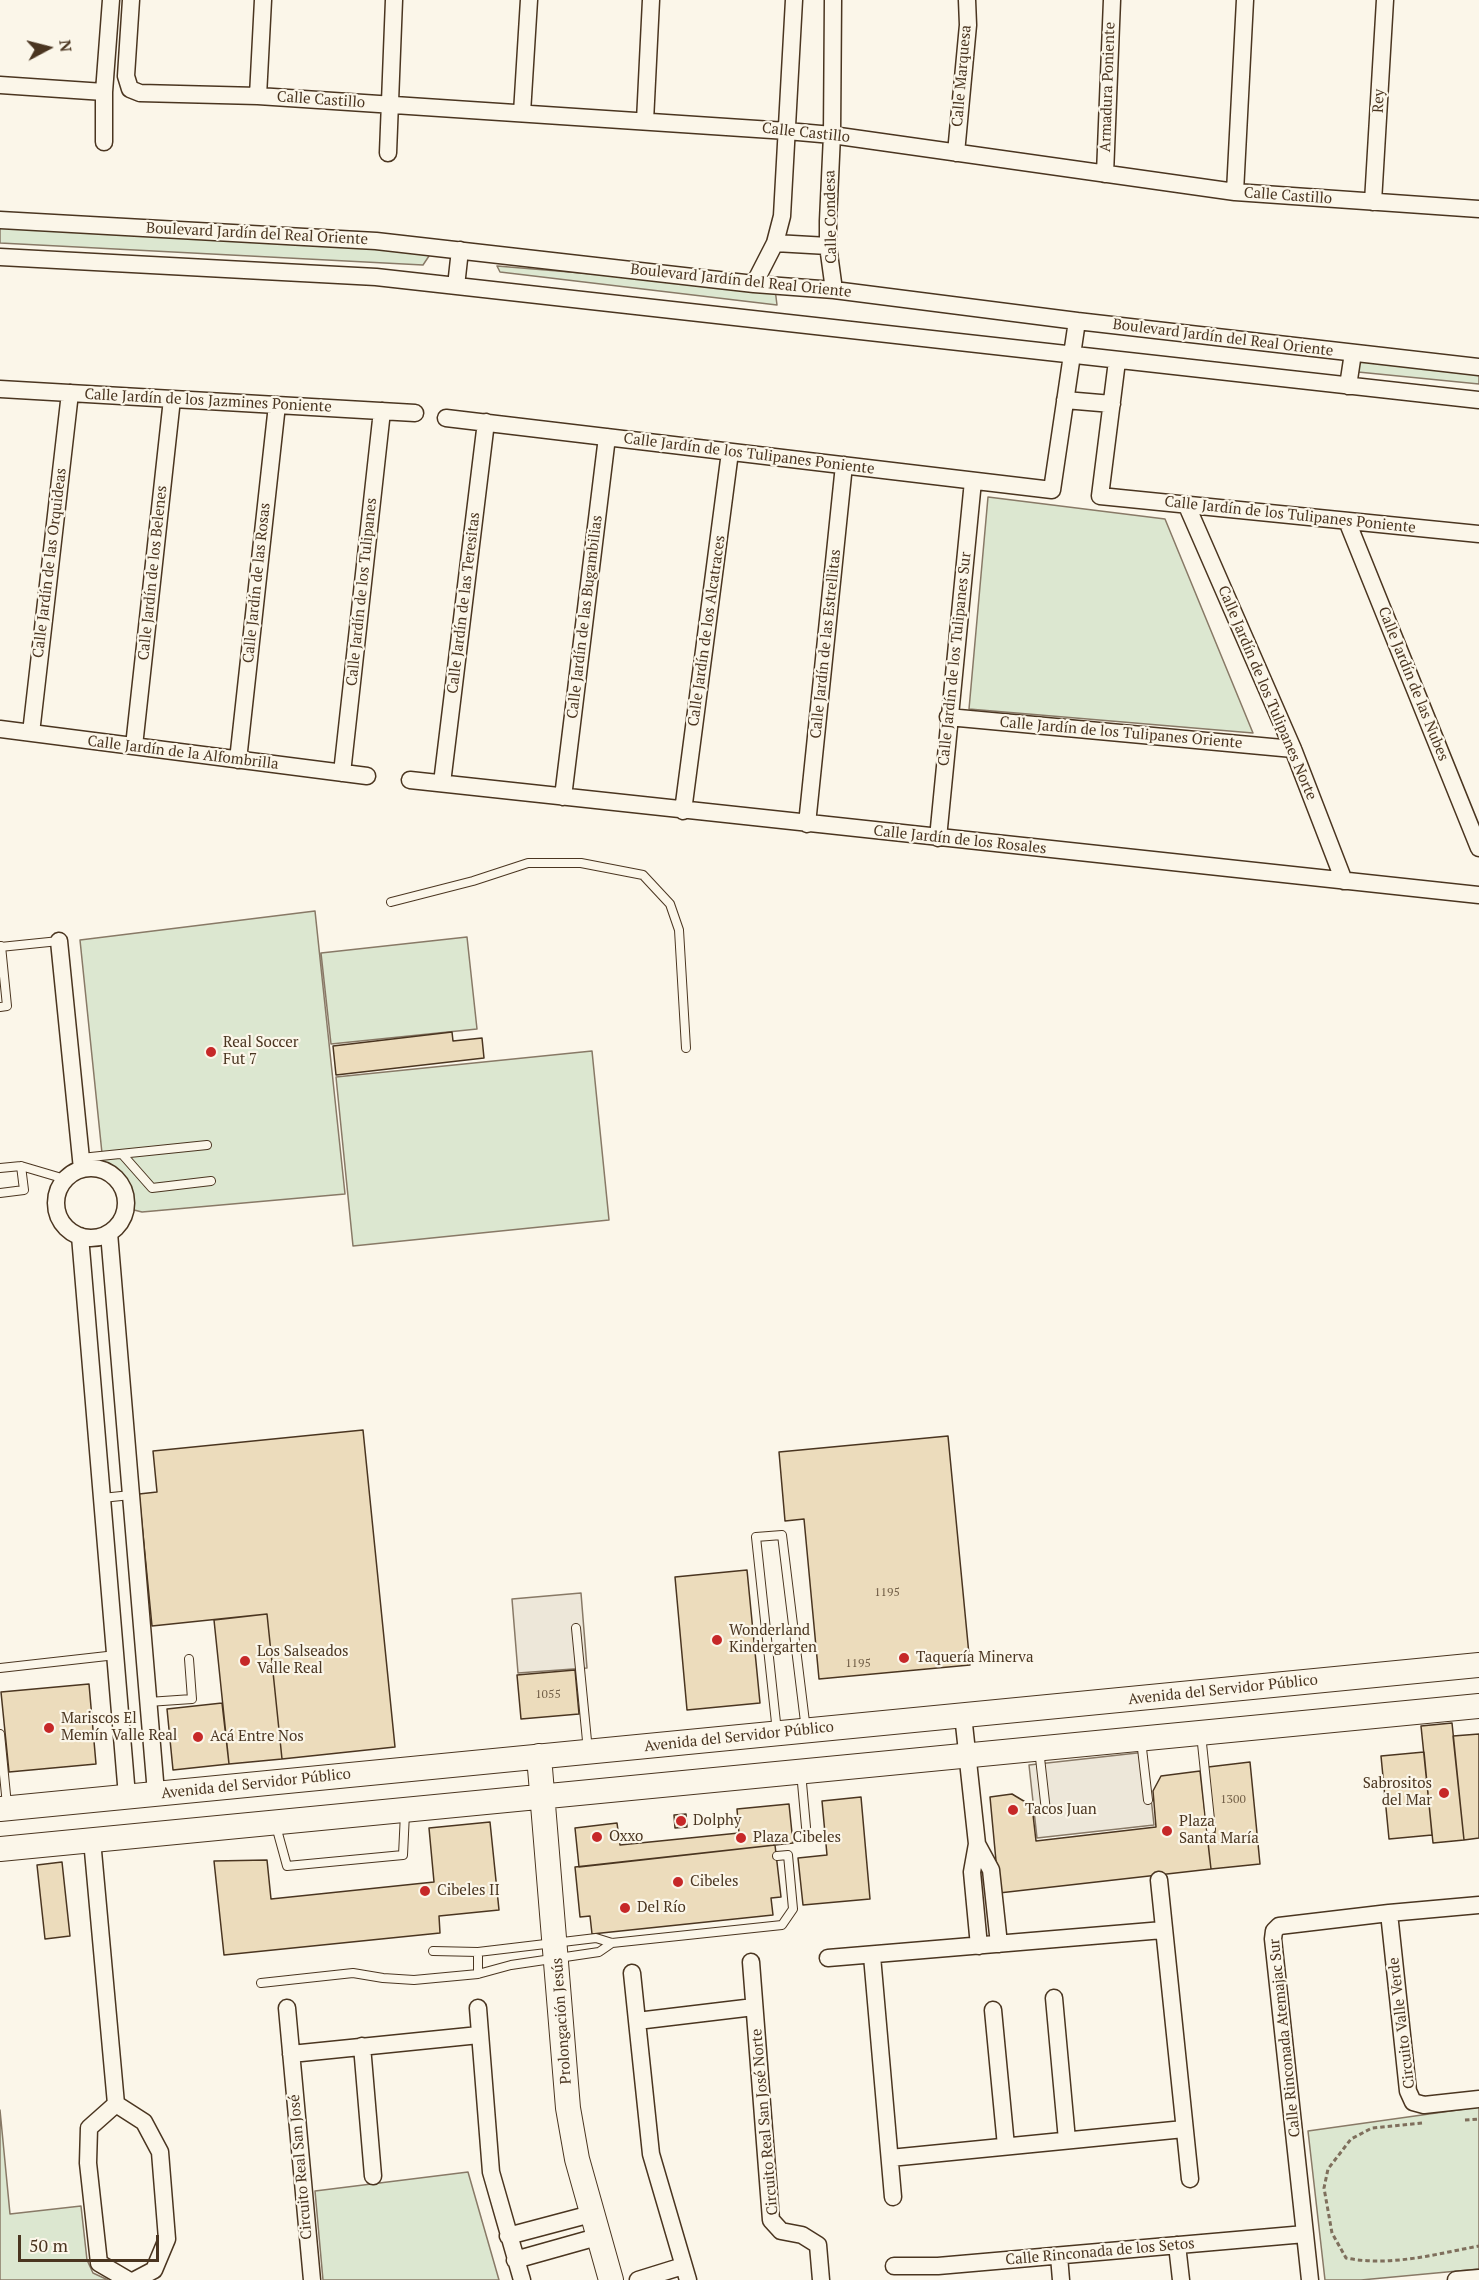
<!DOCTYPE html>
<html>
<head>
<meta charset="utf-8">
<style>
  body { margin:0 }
  #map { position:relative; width:1479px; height:2280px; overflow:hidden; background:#fbf6e9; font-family:"PT Serif",serif }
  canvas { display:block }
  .north { position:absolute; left:18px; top:18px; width:60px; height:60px; -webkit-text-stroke:4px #fbf6e9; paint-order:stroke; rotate:83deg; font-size:16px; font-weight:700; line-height:24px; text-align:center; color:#4a3520 }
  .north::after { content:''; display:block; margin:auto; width:21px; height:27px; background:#4a3520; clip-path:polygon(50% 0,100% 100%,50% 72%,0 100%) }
  .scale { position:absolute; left:18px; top:2235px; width:141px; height:27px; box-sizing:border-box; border:3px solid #4a3520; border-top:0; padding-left:8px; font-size:18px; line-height:21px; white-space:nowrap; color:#4a3520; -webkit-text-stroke:4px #fbf6e9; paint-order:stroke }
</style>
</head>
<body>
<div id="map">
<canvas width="1479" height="2280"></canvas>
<div class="north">N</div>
<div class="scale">50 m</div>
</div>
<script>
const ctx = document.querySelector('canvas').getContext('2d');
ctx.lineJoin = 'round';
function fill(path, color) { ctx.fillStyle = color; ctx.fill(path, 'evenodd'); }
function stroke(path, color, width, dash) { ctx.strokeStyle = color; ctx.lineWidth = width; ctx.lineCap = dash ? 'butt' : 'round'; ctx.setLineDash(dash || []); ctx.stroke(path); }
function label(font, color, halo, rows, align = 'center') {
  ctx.font = font + ' "PT Serif",serif'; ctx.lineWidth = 4.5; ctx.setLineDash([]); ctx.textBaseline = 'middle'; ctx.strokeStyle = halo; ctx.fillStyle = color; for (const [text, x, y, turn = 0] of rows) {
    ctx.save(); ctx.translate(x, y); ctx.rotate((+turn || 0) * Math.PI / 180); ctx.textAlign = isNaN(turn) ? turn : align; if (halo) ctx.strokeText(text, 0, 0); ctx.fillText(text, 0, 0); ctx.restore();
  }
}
const green = new Path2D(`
  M0,226L421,250L429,256L423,265L0,243Z
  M497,266L775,289L777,305L500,272Z
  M1359,356L1479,370V384L1358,372Z
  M988,497L1165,519L1253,733L969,709Z
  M315,911L345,1194L142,1212L134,1210C132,1183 128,1175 103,1163L80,940Z
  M467,937L477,1029L331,1044L321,953Z
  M592,1051L609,1220L353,1246L336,1077Z
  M1479,2107V2269L1361,2280H1325L1308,2131Z
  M0,2110L10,2214L81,2206L87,2260L93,2273L108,2280H0Z
  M468,2172L499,2280H323L315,2191Z`);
const parking = new Path2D(`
  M581,1593L587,1668L518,1673L512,1599Z
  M1146,1752L1154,1825L1037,1838L1029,1765Z`);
const building = new Path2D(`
  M452,1032L453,1041L482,1038L484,1058L336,1075L333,1046Z
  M363,1430L395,1747L282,1759L267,1614L152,1626L139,1494L157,1492L153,1451Z
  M948,1436L970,1665L819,1679L804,1519L785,1521L779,1452Z
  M747,1570L760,1703L687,1710L675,1577Z
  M267,1614L282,1759L229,1764L214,1620Z
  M575,1670L579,1714L521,1719L517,1675Z
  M89,1684L96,1764L9,1772L1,1692Z
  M222,1703L229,1764L173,1770L167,1709Z
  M1452,1723L1464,1840L1433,1843L1421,1726Z
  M1479,1734V1838L1464,1840L1453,1736Z
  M1424,1752L1432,1835L1389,1839L1381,1756Z
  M1250,1762L1260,1864L1211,1869L1207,1834L1215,1833L1208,1767Z
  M1200,1771L1211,1869L999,1893L990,1797L1012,1794L1032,1806L1036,1841L1156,1827L1153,1791L1161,1776Z
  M861,1797L870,1899L803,1905L798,1858L827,1855L822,1801Z
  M789,1804L793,1843L579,1867L575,1828L617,1823L620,1845L739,1833L737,1809Z
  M686,1814L687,1827L675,1828L674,1815Z
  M490,1822L499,1910L439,1916L440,1933L224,1955L214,1861L267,1860L271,1899L434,1882L429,1828Z
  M775,1845L781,1897L771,1898L773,1915L592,1934L590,1916L580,1917L575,1867Z
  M62,1862L70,1936L45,1939L37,1865Z`);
const path = new Path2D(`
  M1465,2120L1479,2119
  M1422,2123L1372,2128L1351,2139L1328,2169L1324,2188L1332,2233L1346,2258C1390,2267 1436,2254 1479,2246`);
const lane = new Path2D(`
  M391,902L473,881L528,863H581L643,875L670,904L679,930L686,1048
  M0,947L59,941
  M0,1007L7,1006L1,946
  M122,1154L152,1188L211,1181
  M81,1158L207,1145
  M0,1168L21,1166L65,1179
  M0,1193L24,1190L21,1166
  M102,1498L131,1495
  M576,1628L588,1751
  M0,1668L116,1655
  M148,1702L192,1699L189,1659
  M777,1732L756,1537L782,1535L806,1730
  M0,1734L7,1805
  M1201,1734L1211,1829
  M1141,1740L1148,1800
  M1039,1749L1046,1811
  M801,1772L806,1827
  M276,1826L287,1866L403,1855L405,1813
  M433,1951L478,1952L596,1938L612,1943L782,1925L793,1909L788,1855L777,1856
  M478,1974V1952
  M261,1983L353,1973L383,1978L414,1980L478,1974L511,1965L599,1952L612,1943`);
const street = new Path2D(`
  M131,0L126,76L130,89L140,93L258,96L787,131L832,135L1235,192L1479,209
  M833,0L832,135L828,221V246L834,290
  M0,85L104,92
  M258,96L263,0
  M522,113L529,0
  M645,121L651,0
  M104,142V92L111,0
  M388,153L394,0
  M956,153L968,25L967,0
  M1105,174L1112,0
  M1235,192L1245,0
  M1373,202L1385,0
  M0,220L376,241L754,284L834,290L1077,321L1479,367
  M775,243L828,246
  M0,257L376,277L1479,400
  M754,284L775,243L782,216L794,0
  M456,286L460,250
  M1117,361L1100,496L1479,534
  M1348,386L1353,353
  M0,389L415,413
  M1065,400L1112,404
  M446,418L1052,490L1077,321
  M1187,506L1293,749L1344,881
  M1347,521L1479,848
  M948,717L1293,749
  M0,729L367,776
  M31,733L70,393
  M134,746L172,399
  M238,760L277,405
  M342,773L382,411
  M410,780L1479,895
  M442,783L486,422
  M563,797L607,437
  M683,811L730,452
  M807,824L844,465
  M938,838L973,481
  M59,941L82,1169
  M56 1203a35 35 0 1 1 70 0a35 35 0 1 1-70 0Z
  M109,1233L156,1793
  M80,1236L127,1796
  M963,1715L977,1844L972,1872L979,1946
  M92,1840L116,2104
  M977,1844L991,1870L999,1944
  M1159,1880L1190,2179
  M1389,1913L1408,2091L1413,2102L1424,2105L1479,2099
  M872,1956L893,2197
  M828,1958L1163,1930
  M751,1962L771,2220L781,2231L802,2235L818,2245L821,2280
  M632,1973L637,2021
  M1054,1998L1067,2140
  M287,2008L312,2280
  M478,2008L491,2172L522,2280
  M993,2010L1006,2146
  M362,2046L373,2176
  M291,2054L479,2035
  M116,2104L144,2122L160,2152L167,2239L154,2270L135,2280
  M116,2104L89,2128L88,2163L99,2263L128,2280
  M890,2158L1184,2129
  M508,2236L591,2214
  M1177,2245L1181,2280
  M1059,2256L1061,2280
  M515,2260L597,2237
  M894,2266H938L1305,2234
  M638,2280L683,2266
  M688,2280L651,2154L637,2021L754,2007
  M1310,2280L1273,1939L1274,1931L1279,1926L1389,1913L1479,1905
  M1456,2280L1479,2278`);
const secondary = new Path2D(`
  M539,1756L568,2108L577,2159L611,2280
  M0,1809L1479,1665
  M0,1849L1479,1706`);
const markers = [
  [211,1052,6,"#c62828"],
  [717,1640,6,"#c62828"],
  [904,1658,6,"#c62828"],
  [245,1661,6,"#c62828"],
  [49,1728,6,"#c62828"],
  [198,1737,6,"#c62828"],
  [1444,1793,6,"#c62828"],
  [1013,1810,6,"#c62828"],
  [681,1821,6,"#c62828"],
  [1167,1831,6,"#c62828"],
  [597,1837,6,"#c62828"],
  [741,1838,6,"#c62828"],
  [678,1882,6,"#c62828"],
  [425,1891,6,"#c62828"],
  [625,1908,6,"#c62828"]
];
const numberNames = [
  ["1195",887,1593],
  ["1195",858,1664],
  ["1055",548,1695],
  ["1300",1233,1800]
];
const streetNames = [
  ["Calle Marquesa",962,76,-85],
  ["Armadura Poniente",1108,87,-88],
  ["Calle Castillo",321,100,4],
  ["Rey",1379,101,-87],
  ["Calle Castillo",806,133,6],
  ["Calle Castillo",1288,196,4],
  ["Calle Condesa",831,217,-91],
  ["Boulevard Jardín del Real Oriente",257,234,3],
  ["Boulevard Jardín del Real Oriente",741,281,6],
  ["Boulevard Jardín del Real Oriente",1223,338,7],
  ["Calle Jardín de los Jazmines Poniente",208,401,3],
  ["Calle Jardín de los Tulipanes Poniente",749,454,7],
  ["Calle Jardín de los Tulipanes Poniente",1290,515,6],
  ["Calle Jardín de las Orquideas",50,563,-83],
  ["Calle Jardín de los Belenes",153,573,-84],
  ["Calle Jardín de las Rosas",257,583,-84],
  ["Calle Jardín de los Tulipanes",362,592,-84],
  ["Calle Jardín de las Teresitas",464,603,-83],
  ["Calle Jardín de las Bugambilias",585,617,-83],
  ["Calle Jardín de los Alcatraces",707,631,-82],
  ["Calle Jardín de las Estrellitas",826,644,-84],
  ["Calle Jardín de los Tulipanes Sur",955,659,-84],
  ["Calle Jardín de las Nubes",1413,684,68],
  ["Calle Jardín de los Tulipanes Norte",1267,693,67],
  ["Calle Jardín de los Tulipanes Oriente",1121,733,5],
  ["Calle Jardín de la Alfombrilla",183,753,7],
  ["Calle Jardín de los Rosales",960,840,6],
  ["Avenida del Servidor Público",1223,1690,-6],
  ["Avenida del Servidor Público",739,1737,-6],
  ["Avenida del Servidor Público",256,1784,-6],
  ["Prolongación Jesús",562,2021,-94],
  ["Circuito Valle Verde",1402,2023,-97],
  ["Calle Rinconada Atemajac Sur",1285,2038,-96],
  ["Circuito Real San José Norte",765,2122,-95],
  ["Circuito Real San José",301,2167,-95],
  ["Calle Rinconada de los Setos",1100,2252,-5]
];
const poiNames = [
  ["Real Soccer",223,1043],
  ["Fut 7",223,1060],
  ["Wonderland",729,1631],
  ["Kindergarten",729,1648],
  ["Los Salseados",257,1652],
  ["Valle Real",257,1669],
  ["Taquería Minerva",916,1658],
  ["Mariscos El",61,1719],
  ["Memín Valle Real",61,1736],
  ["Acá Entre Nos",210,1737],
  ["Sabrositos",1432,1784,"right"],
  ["del Mar",1432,1801,"right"],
  ["Tacos Juan",1025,1810],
  ["Dolphy",693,1821],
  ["Plaza",1179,1822],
  ["Santa María",1179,1839],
  ["Oxxo",609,1837],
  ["Plaza Cibeles",753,1838],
  ["Cibeles",690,1882],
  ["Cibeles II",437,1891],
  ["Del Río",637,1908]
];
fill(green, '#dce7d0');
stroke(green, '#887966', 1.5);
fill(parking, '#ede7d9');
stroke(parking, '#887966', 1.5);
fill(building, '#ecdcbc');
stroke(building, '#4a3520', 1.5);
stroke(lane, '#4a3520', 10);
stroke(street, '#4a3520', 19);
stroke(secondary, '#4a3520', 26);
stroke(path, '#7f6f5c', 3, [4.5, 3]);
stroke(lane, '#fbf6e9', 8);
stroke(street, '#fbf6e9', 16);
stroke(secondary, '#fbf6e9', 24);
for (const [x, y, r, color] of markers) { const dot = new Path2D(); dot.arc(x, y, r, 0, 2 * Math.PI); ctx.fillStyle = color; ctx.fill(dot); stroke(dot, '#fbf6e9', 2); }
label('12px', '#725f47', null, numberNames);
label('15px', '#4a3520', '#fbf6e9', streetNames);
label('15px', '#4a3520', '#fbf6e9', poiNames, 'left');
</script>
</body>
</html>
